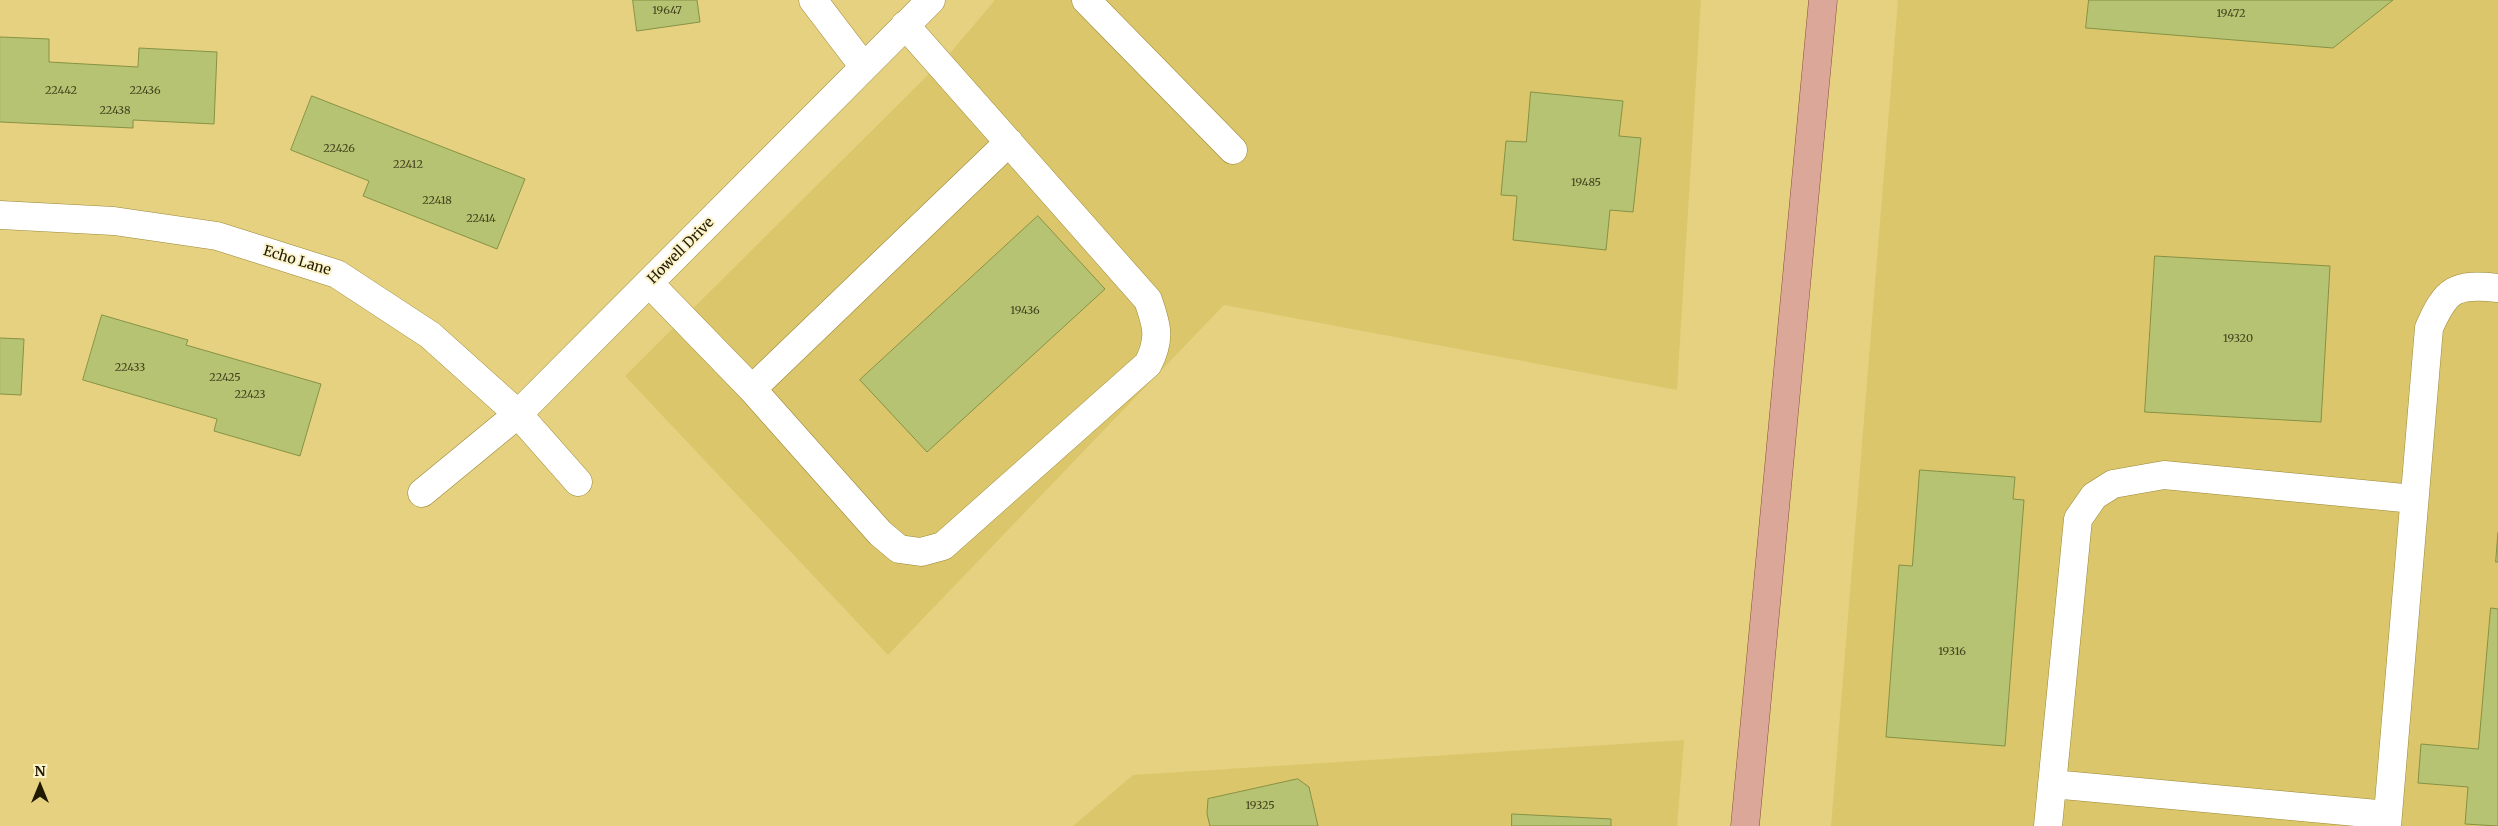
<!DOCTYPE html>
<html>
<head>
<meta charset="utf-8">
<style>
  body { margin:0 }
  #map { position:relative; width:2498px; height:826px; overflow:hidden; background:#e5d180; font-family:Merriweather,serif }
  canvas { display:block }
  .north { position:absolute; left:15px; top:761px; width:50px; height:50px; -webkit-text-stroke:4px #fcf3cb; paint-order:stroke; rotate:0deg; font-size:14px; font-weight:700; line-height:20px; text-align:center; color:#1f1901 }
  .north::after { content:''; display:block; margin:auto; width:18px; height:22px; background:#1f1901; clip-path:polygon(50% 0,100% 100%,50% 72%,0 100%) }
</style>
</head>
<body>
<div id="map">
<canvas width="2498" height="826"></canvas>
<div class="north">N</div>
</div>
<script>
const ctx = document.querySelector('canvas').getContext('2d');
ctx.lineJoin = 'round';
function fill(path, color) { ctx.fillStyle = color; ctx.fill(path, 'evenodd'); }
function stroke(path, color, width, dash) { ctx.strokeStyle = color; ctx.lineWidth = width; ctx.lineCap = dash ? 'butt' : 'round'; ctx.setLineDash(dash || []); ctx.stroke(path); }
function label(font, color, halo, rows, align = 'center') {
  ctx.font = font + ' Merriweather,serif'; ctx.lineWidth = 4; ctx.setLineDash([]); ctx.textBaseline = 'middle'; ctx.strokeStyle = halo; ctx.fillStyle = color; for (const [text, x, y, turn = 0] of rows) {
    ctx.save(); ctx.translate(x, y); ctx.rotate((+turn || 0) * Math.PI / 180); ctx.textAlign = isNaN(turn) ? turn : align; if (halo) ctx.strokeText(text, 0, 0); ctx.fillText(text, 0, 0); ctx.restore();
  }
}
const built = new Path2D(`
  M995,0H1701L1677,390L1224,305L888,655L625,376L951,52Z
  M1898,0H2498V826H1831Z
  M1684,740L1677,826H1073L1133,775Z`);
const building = new Path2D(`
  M633,0H697L700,22L637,31Z
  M2089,0H2393L2333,48L2086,28Z
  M0,37L49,39V62L138,67L139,48L217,52L214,124L133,120V128L0,122Z
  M1531,92L1623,101L1619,136L1641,138L1633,212L1610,210L1606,250L1513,240L1517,196L1501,195L1506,141L1526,142Z
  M312,96L525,179L497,249L363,196L369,181L291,150Z
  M1038,216L1105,289L927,452L860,380Z
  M2155,256L2330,266L2321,422L2145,412Z
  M102,315L188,340L186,345L321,384L300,456L214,431L217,419L83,380Z
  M0,338L24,339L21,395L0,394Z
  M1920,470L2015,477L2013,499L2024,500L2005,746L1886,737L1899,565L1912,566Z
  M2498,533V562H2496Z
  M2491,608L2498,609V826L2465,824L2468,787L2418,783L2421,744L2478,749Z
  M1298,779L1309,787L1318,826H1210L1207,814L1208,799Z
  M1512,814L1611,819V826H1512Z`);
const minor = new Path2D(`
  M813,0L864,67
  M1086,0L1233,150
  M0,215L114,221L217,236L337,274L430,335L518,414L578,482
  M649,283L752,389L880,533L899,549L921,552L943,546L1148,364C1161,338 1157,326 1148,300L905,25
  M752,389L1009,142
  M422,493L518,414L931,0
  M2052,784L2388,815
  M2048,826L2078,519L2094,496L2113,484L2164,475L2414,499
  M2387,826L2429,328C2446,289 2455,283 2498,288`);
const major = new Path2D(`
  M1745,826L1823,0`);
const numberNames = [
  ["19647",667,11],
  ["19472",2231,14],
  ["22442",61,91],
  ["22436",145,91],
  ["22438",115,111],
  ["22426",339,149],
  ["22412",408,165],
  ["19485",1586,183],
  ["22418",437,201],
  ["22414",481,219],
  ["19436",1025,311],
  ["19320",2238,339],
  ["22433",130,368],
  ["22425",225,378],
  ["22423",250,395],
  ["19316",1952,652],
  ["19325",1260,806]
];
const streetNames = [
  ["Howell Drive",681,251,-45],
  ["Echo Lane",297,261,17]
];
fill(built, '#dcc66c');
fill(building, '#b6c373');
stroke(building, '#869243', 1);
stroke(minor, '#9a8835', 29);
stroke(major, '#884f38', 29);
stroke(minor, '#fff', 28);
stroke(major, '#daa799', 28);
label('11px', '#45441e', null, numberNames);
label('14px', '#1f1901', '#fcf3cb', streetNames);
</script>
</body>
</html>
